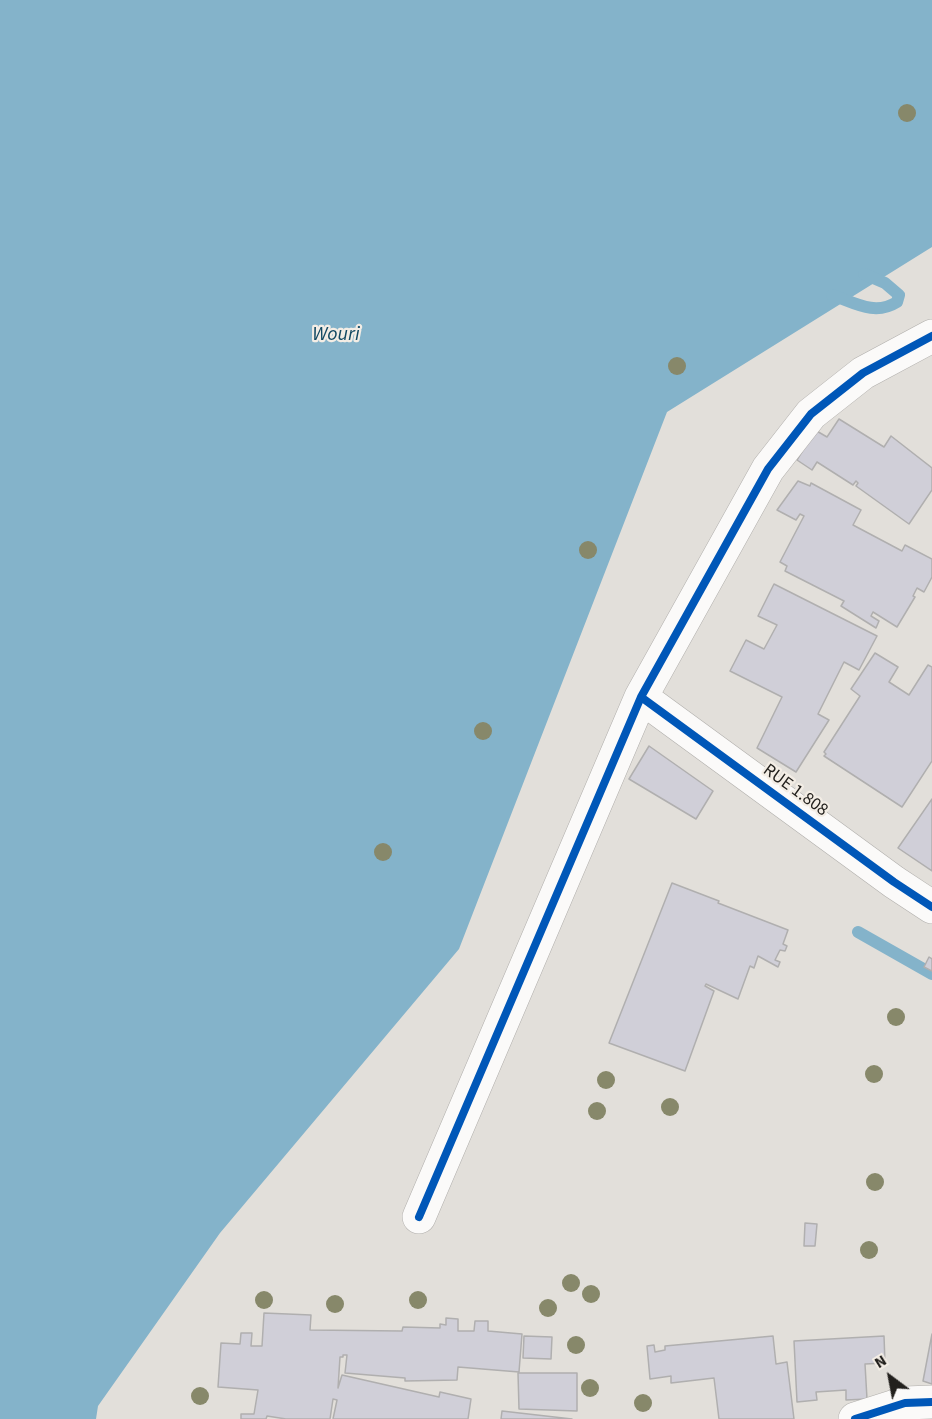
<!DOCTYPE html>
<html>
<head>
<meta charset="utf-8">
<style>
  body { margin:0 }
  #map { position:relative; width:932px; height:1419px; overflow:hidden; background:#e2dfda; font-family:"Source Sans 3",sans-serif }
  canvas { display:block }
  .north { position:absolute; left:860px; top:1347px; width:60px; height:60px; -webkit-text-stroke:4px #f3ede5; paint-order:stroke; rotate:328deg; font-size:16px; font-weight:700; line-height:24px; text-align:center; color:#22201d }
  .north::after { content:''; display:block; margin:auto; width:21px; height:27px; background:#22201d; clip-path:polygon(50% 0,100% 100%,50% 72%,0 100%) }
</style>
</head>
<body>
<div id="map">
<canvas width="932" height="1419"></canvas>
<div class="north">N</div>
</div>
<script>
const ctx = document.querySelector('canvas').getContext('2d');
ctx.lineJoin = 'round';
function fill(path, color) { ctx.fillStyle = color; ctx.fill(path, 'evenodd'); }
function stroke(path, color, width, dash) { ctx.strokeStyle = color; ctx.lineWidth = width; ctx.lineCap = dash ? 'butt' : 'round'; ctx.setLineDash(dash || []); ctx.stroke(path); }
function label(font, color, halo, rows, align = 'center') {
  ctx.font = font + ' "Source Sans 3",sans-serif'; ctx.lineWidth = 4.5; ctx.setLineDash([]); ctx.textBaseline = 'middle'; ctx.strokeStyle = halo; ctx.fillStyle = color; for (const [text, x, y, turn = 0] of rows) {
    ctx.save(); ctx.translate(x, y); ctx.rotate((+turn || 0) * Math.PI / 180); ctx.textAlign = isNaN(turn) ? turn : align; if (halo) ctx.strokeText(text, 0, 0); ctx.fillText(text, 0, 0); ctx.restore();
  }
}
const water = new Path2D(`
  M0,0H932V247L667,412L459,949L220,1233L98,1406L96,1419H0Z`);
const stream = new Path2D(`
  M832,295C855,303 875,316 897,302L899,295L885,283L864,274
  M858,932L932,974`);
const building = new Path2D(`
  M839,419L884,447L891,436L932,468V490L909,524L856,486L858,483L856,481L853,485L817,462L812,470L797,460L815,430L827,437Z
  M798,481L810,486L811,483L861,510L853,525L902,551L905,545L932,559V577L924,592L917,588L913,596L915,597L897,627L873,612L871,616L879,621L876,628L841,606L844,601L785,571L787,566L780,562L804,516L800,514L796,520L777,510Z
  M774,584L877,636L859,670L844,662L818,714L829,720L796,772L757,748L782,697L730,671L746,640L764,649L777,625L758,616Z
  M875,653L898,667L889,682L909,695L928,665L932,667V761L902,807L824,756L826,754L824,752L860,696L851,689Z
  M649,746L713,791L696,819L629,779Z
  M932,799V871L898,848Z
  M672,883L719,901L718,903L788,930L783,944L787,946L785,951L780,950L775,960L780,962L778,967L758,956L754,968L750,966L738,999L706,984L705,986L714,991L685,1071L609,1043Z
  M929,957L932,959V971L924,967Z
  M805,1223L817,1224L815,1246H804Z
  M264,1313L311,1315L310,1330L402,1331L403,1327L440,1328V1324L446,1325V1318L458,1319V1331H474L475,1321H488V1331L522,1334L519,1372L458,1367L457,1380L405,1381V1378L345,1373L347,1355H343V1357H340L338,1388L342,1375L439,1397L440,1392L471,1399L468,1419H333L337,1400L333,1399L330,1419H286L267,1416L266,1419H241V1414H254L258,1390L218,1387L221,1343L240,1344L241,1333H252L251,1346H262Z
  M932,1334V1384L923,1381Z
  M524,1336L552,1337L551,1359L523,1358Z
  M773,1336L776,1364L787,1362L794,1419H719L714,1378L671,1383V1376L650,1379L647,1346L654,1345L655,1352L665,1350V1346Z
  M884,1336L885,1363L865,1364L867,1399L846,1400V1390L816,1392L817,1400L797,1402L794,1341Z
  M518,1373H577V1411L519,1409Z
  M502,1411L572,1419H501Z`);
const street = new Path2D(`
  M641,697L894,882L932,907
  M419,1217L641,697L768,469L811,414L863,373L932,336
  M855,1419L905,1403L932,1402`);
const cycleway = new Path2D(`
  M641,697L894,882L932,907
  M419,1217L641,697L768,469L811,414L863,373L932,336
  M855,1419L905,1403L932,1402`);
const trees = [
  [907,113],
  [677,366],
  [588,550],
  [483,731],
  [383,852],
  [896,1017],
  [874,1074],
  [606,1080],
  [670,1107],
  [597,1111],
  [875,1182],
  [869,1250],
  [571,1283],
  [591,1294],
  [264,1300],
  [418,1300],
  [335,1304],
  [548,1308],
  [576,1345],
  [590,1388],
  [200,1396],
  [643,1403]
];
const streetNames = [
  ["RUE 1.808",795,791,36]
];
const waterNames = [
  ["Wouri",336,336]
];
fill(water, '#84b3ca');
stroke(stream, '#84b3ca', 12);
fill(building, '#d0cfd8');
stroke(building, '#b0afaf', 1.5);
stroke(street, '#b0aeab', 34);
stroke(street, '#fbfaf9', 33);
stroke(cycleway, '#0057b8', 8);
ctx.fillStyle = '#87886a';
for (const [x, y] of trees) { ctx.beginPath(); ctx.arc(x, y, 9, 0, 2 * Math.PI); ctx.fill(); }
label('18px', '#22201d', '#f3ede5', streetNames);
label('italic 20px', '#124963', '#f3ede5', waterNames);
</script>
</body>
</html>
